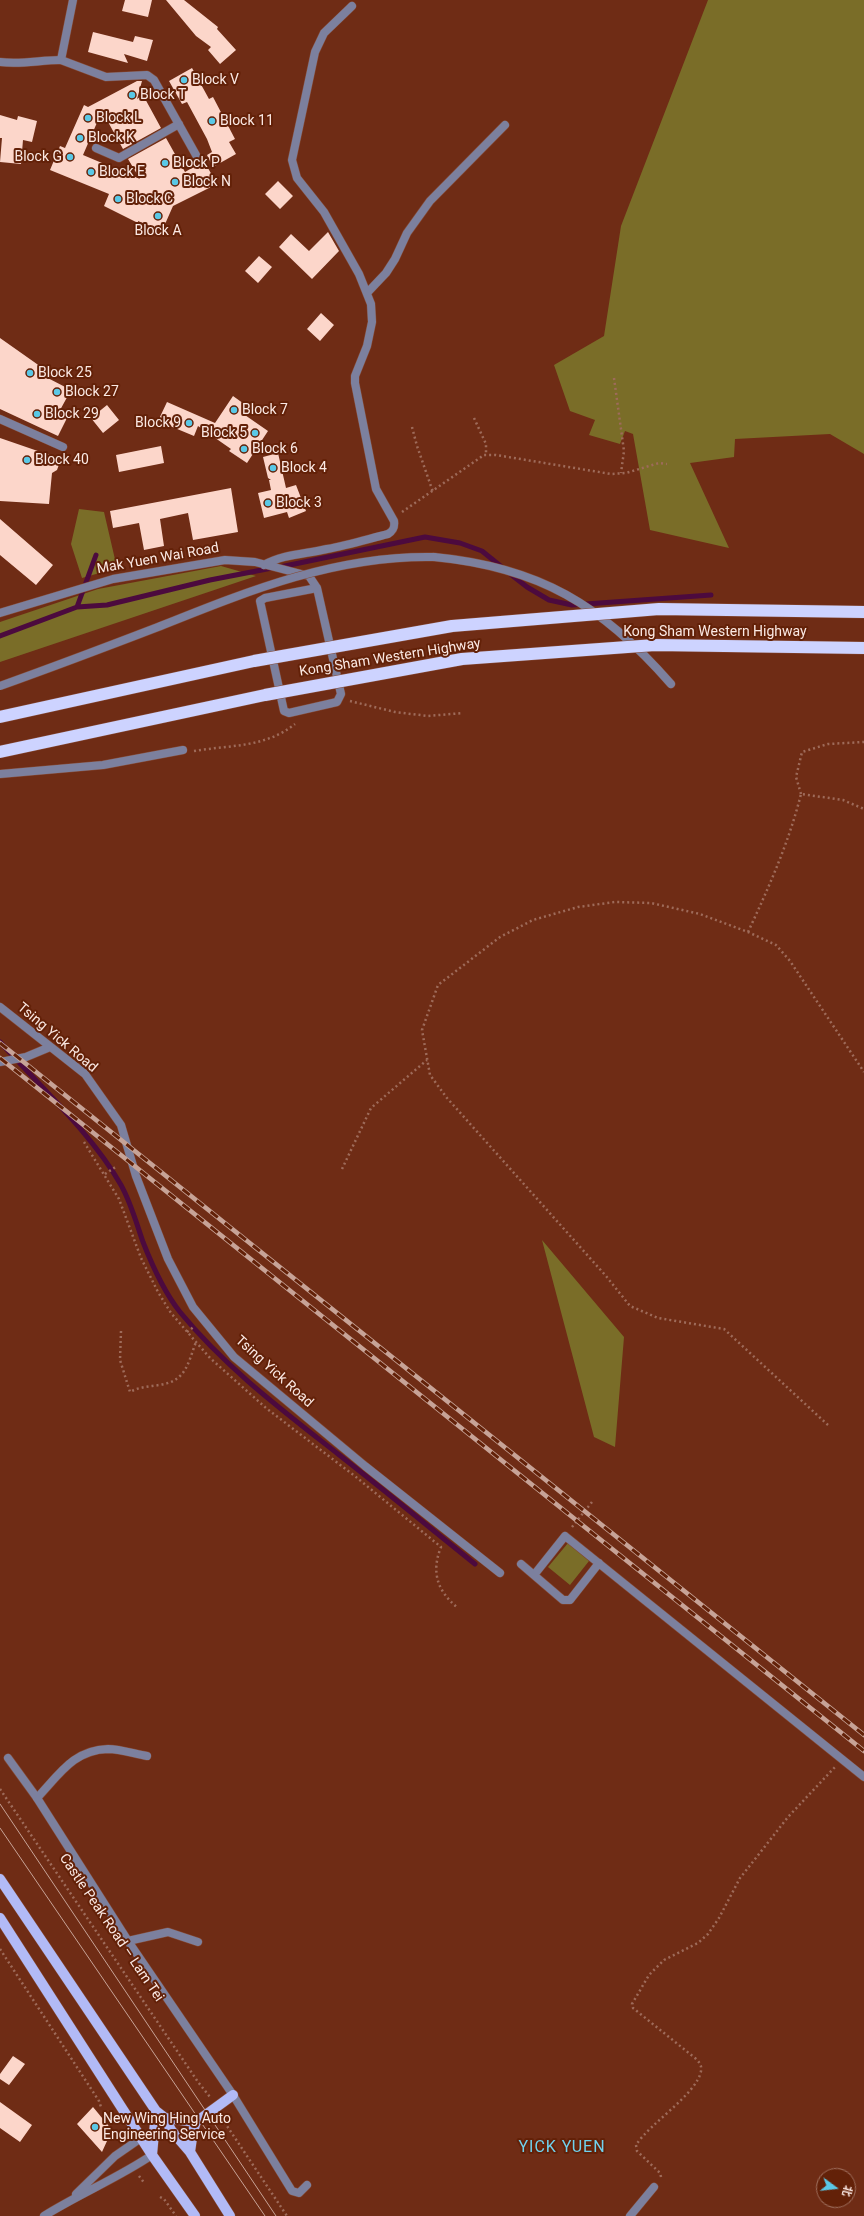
<!DOCTYPE html>
<html>
<head>
<meta charset="utf-8">
<style>
  body { margin:0 }
  #map { position:relative; width:864px; height:2216px; overflow:hidden; background:#6f2c15; font-family:Roboto,"Noto Sans SC",sans-serif }
  canvas { display:block }
  .north { position:absolute; left:816px; top:2168px; width:40px; height:40px; box-sizing:border-box; background:#632108; border:1px solid #a07160; border-radius:50%; rotate:105deg; font-size:11px; font-weight:700; line-height:16px; text-align:center; color:#fbe9e4 }
  .north::after { content:''; display:block; margin:auto; width:14px; height:18px; background:#5ac8e6; clip-path:polygon(50% 0,100% 100%,50% 72%,0 100%) }
</style>
</head>
<body>
<div id="map">
<canvas width="864" height="2216"></canvas>
<div class="north">北</div>
</div>
<script>
const ctx = document.querySelector('canvas').getContext('2d');
ctx.lineJoin = 'round';
function fill(path, color) { ctx.fillStyle = color; ctx.fill(path, 'evenodd'); }
function stroke(path, color, width, dash) { ctx.strokeStyle = color; ctx.lineWidth = width; ctx.lineCap = dash ? 'butt' : 'round'; ctx.setLineDash(dash || []); ctx.stroke(path); }
function label(font, color, halo, rows, align = 'center') {
  ctx.font = font + ' Roboto,sans-serif'; ctx.lineWidth = 4; ctx.setLineDash([]); ctx.textBaseline = 'middle'; ctx.strokeStyle = halo; ctx.fillStyle = color; for (const [text, x, y, turn = 0] of rows) {
    ctx.save(); ctx.translate(x, y); ctx.rotate((+turn || 0) * Math.PI / 180); ctx.textAlign = isNaN(turn) ? turn : align; if (halo) ctx.strokeText(text, 0, 0); ctx.fillText(text, 0, 0); ctx.restore();
  }
}
const green = new Path2D(`
  M708,0H864V454L830,434L735,439L734,457L690,463L729,548L650,530L633,434L625,431L620,444L589,435L595,420L570,411L554,365L604,336L621,226Z
  M79,509L104,512L117,568L82,578L71,544Z
  M221,566L256,576L0,662V622L98,589Z
  M542,1240L624,1337L615,1447L594,1437Z
  M568,1543L589,1561L570,1585L548,1567Z`);
const stream = new Path2D(`
  M280,567L425,537L460,543L482,551L503,568
  M509,573L527,587L549,600L572,605L711,595
  M77,607L107,605L210,580L272,568
  M0,636L77,607L96,555
  M0,1042C39,1085 93,1135 121,1185C131,1203 136,1222 143,1242C152,1265 164,1292 180,1312C225,1367 282,1410 338,1454C384,1490 429,1527 475,1564`);
const building = new Path2D(`
  M125,0H152L148,17L122,11Z
  M166,0H184L218,27L217,29L236,50L220,64L208,50L211,47L196,36Z
  M93,32L133,42L135,36L153,40L147,61L124,54L128,63L88,52Z
  M192,68L209,99L213,97L235,139L229,142L236,154L213,167L207,155L212,152L207,139L187,102L182,104L169,81Z
  M137,81H142L137,99L143,95L161,128L123,149L102,111L83,155L140,179L128,159L166,138L185,172L204,161L217,184L173,206L162,231L138,221V223L104,206L109,194L50,170L60,146L65,148L84,105L88,107Z
  M0,115L17,120L18,116L37,121L32,142L23,140L21,164L0,162L2,138H0Z
  M278,181L293,196L280,209L265,194Z
  M328,232L339,251L312,279L279,247L291,234L309,251Z
  M259,256L272,267L258,283L245,271Z
  M321,313L334,325L320,341L307,329Z
  M0,338L44,369L40,374L71,390L59,412L68,416L58,436L0,409Z
  M233,396L247,406L242,413L268,431L247,463L229,451L231,449L198,426L194,436L158,421L167,402L215,423Z
  M107,405L119,420L103,433L91,418Z
  M0,438L61,459L57,470L52,473L49,504L0,501Z
  M161,446L164,463L119,472L116,455Z
  M278,453L286,488L296,485L306,511L289,518L287,512L264,518L258,493L271,490L269,480H271L268,478L263,457Z
  M231,488L238,532L193,540L188,513L160,519L164,546L144,550L139,523L113,528L110,511Z
  M0,519L53,565L36,585L0,555Z
  M13,2056L25,2064L9,2085L0,2079V2074Z
  M0,2102L32,2125L20,2142L0,2128Z
  M93,2107L112,2130L102,2152L77,2124Z`);
const path = new Path2D(`
  M614,378L624,451L621,473
  M474,418L486,444V455
  M412,427L417,446L433,492
  M402,512L484,455H496L611,474L626,473L659,463L667,464
  M350,701L395,712L428,716L463,713
  M194,751C229,745 265,748 295,724
  M801,794L796,777L802,752L828,744L864,742
  M748,932C769,887 789,842 801,794L843,800L864,809
  M84,1142L119,1199L141,1258L158,1292L171,1313L196,1342L210,1358L266,1408L356,1477L441,1547C431,1572 437,1591 458,1608
  M342,1169L371,1108L427,1060
  M105,1174L117,1166
  M121,1331L120,1360L130,1392C145,1383 167,1389 180,1376C188,1369 192,1352 196,1342
  M187,1332L195,1326
  M828,1425L724,1329L658,1318L630,1306L606,1276L447,1098L430,1075L422,1030L438,985L500,937L533,920L578,907L615,902L651,903L700,914L748,932L776,945L790,961L864,1072
  M572,1527L592,1502
  M0,1789L198,2082L210,2097
  M0,1949L99,2101L101,2107
  M225,2117V2123L287,2216
  M139,2176L145,2184
  M661,2177L660,2173L637,2151L636,2145C650,2123 697,2094 701,2071C702,2065 699,2062 695,2058L633,2008L632,2004L649,1975L664,1960L698,1943L708,1934L719,1918L740,1878L748,1868L788,1817L835,1767
  M160,2197L164,2199L176,2216`);
const lane = new Path2D(`
  M73,0L61,60L106,77L147,75L154,80L196,155
  M96,148L119,158L179,124
  M0,419L63,447
  M434,557C539,567 602,605 671,684
  M0,774L103,765L183,750
  M37,1798C59,1775 73,1750 108,1749C120,1749 135,1754 147,1756
  M128,1941L168,1932L198,1942`);
const street = new Path2D(`
  M0,62C21,65 40,60 61,60
  M367,293L386,273L395,259L407,233L430,201L505,125
  M264,565C283,554 306,554 327,549C348,545 368,539 388,534C393,531 395,528 394,521L376,489L355,383V376L367,346L372,322L371,304L359,274L324,212L297,178L292,160L315,52L324,33L352,6
  M0,613L113,579L225,560L255,562L309,576L317,588L341,694L337,702L289,713L284,711L260,601L265,598L317,588
  M0,1007L85,1074L121,1125L136,1176L168,1259L193,1307L234,1357L365,1466L500,1573
  M0,1062L26,1057L50,1047
  M521,1564L563,1600H570L599,1563
  M534,1575L565,1536L864,1777
  M8,1758L37,1798L128,1941L233,2095L292,2191L299,2193L307,2185
  M76,2194L115,2156L141,2138
  M44,2216C79,2194 118,2178 152,2155
  M630,2216L654,2187`);
const primary = new Path2D(`
  M0,1879L156,2111L165,2118L171,2130L190,2152L230,2216
  M0,1918L152,2155L195,2216
  M165,2118L196,2122
  M190,2152L193,2131L196,2122L233,2095
  M152,2155L156,2111`);
const tram = new Path2D(`
  M0,1804L276,2216
  M0,1828L265,2216`);
const rail = new Path2D(`
  M0,1043L864,1735
  M0,1058L864,1751`);
const laneBridge = new Path2D(`
  M0,686C53,667 106,647 158,627C248,591 336,555 434,557`);
const highwayBridge = new Path2D(`
  M0,717L254,661L452,626L659,609L864,612
  M0,752L265,695L462,659L655,645L864,648`);
const markers = [
  [184,80,4,"#5ac8e6"],
  [132,95,4,"#5ac8e6"],
  [88,118,4,"#5ac8e6"],
  [212,121,4,"#5ac8e6"],
  [80,138,4,"#5ac8e6"],
  [70,157,4,"#5ac8e6"],
  [165,163,4,"#5ac8e6"],
  [91,172,4,"#5ac8e6"],
  [175,182,4,"#5ac8e6"],
  [118,199,4,"#5ac8e6"],
  [158,216,4,"#5ac8e6"],
  [30,373,4,"#5ac8e6"],
  [57,392,4,"#5ac8e6"],
  [234,410,4,"#5ac8e6"],
  [37,414,4,"#5ac8e6"],
  [189,423,4,"#5ac8e6"],
  [255,433,4,"#5ac8e6"],
  [244,449,4,"#5ac8e6"],
  [27,460,4,"#5ac8e6"],
  [273,468,4,"#5ac8e6"],
  [268,503,4,"#5ac8e6"],
  [95,2127,4,"#5ac8e6"]
];
const poiNames = [
  ["Block V",192,80],
  ["Block T",140,95],
  ["Block L",96,118],
  ["Block 11",220,121],
  ["Block K",88,138],
  ["Block G",62,157,"right"],
  ["Block P",173,163],
  ["Block E",99,172],
  ["Block N",183,182],
  ["Block C",126,199],
  ["Block A",158,231,"center"],
  ["Block 25",38,373],
  ["Block 27",65,392],
  ["Block 7",242,410],
  ["Block 29",45,414],
  ["Block 9",181,423,"right"],
  ["Block 5",247,433,"right"],
  ["Block 6",252,449],
  ["Block 40",35,460],
  ["Block 4",281,468],
  ["Block 3",276,503],
  ["New Wing Hing Auto",103,2119],
  ["Engineering Service",103,2135]
];
const streetNames = [
  ["Mak Yuen Wai Road",158,559,-10],
  ["Kong Sham Western Highway",715,632],
  ["Kong Sham Western Highway",390,658,-9],
  ["Tsing Yick Road",57,1038,40],
  ["Tsing Yick Road",274,1372,42],
  ["Castle Peak Road – Lam Tei",111,1928,56]
];
const quarterNames = [
  ["YICK YUEN",562,2148]
];
fill(green, '#7a6d28');
stroke(stream, '#4c0a3e', 5);
fill(building, '#fcd6ca');
stroke(lane, '#854a36', 9);
stroke(street, '#854a36', 9);
stroke(primary, '#854a36', 11);
stroke(path, '#9e6b5a', 2.5, [2, 3]);
stroke(lane, '#7c809e', 8);
stroke(street, '#7c809e', 8);
stroke(primary, '#b2baf6', 10);
stroke(tram, '#c7a397', 1);
stroke(rail, '#c7a397', 4.5);
stroke(rail, '#632108', 3, [9]);
stroke(laneBridge, '#854a36', 9, []);
stroke(highwayBridge, '#854a36', 13, []);
stroke(laneBridge, '#7c809e', 8);
stroke(highwayBridge, '#cdd3ff', 12);
for (const [x, y, r, color] of markers) { const dot = new Path2D(); dot.arc(x, y, r, 0, 2 * Math.PI); ctx.fillStyle = color; ctx.fill(dot); stroke(dot, '#632108', 1.5); }
label('14px', '#fbe9e4', '#632108', poiNames, 'left');
label('14px', '#fbe9e4', '#632108', streetNames);
ctx.letterSpacing = '1px';
label('16px', '#70d2ee', '#632108', quarterNames);
ctx.letterSpacing = '0px';
</script>
</body>
</html>
